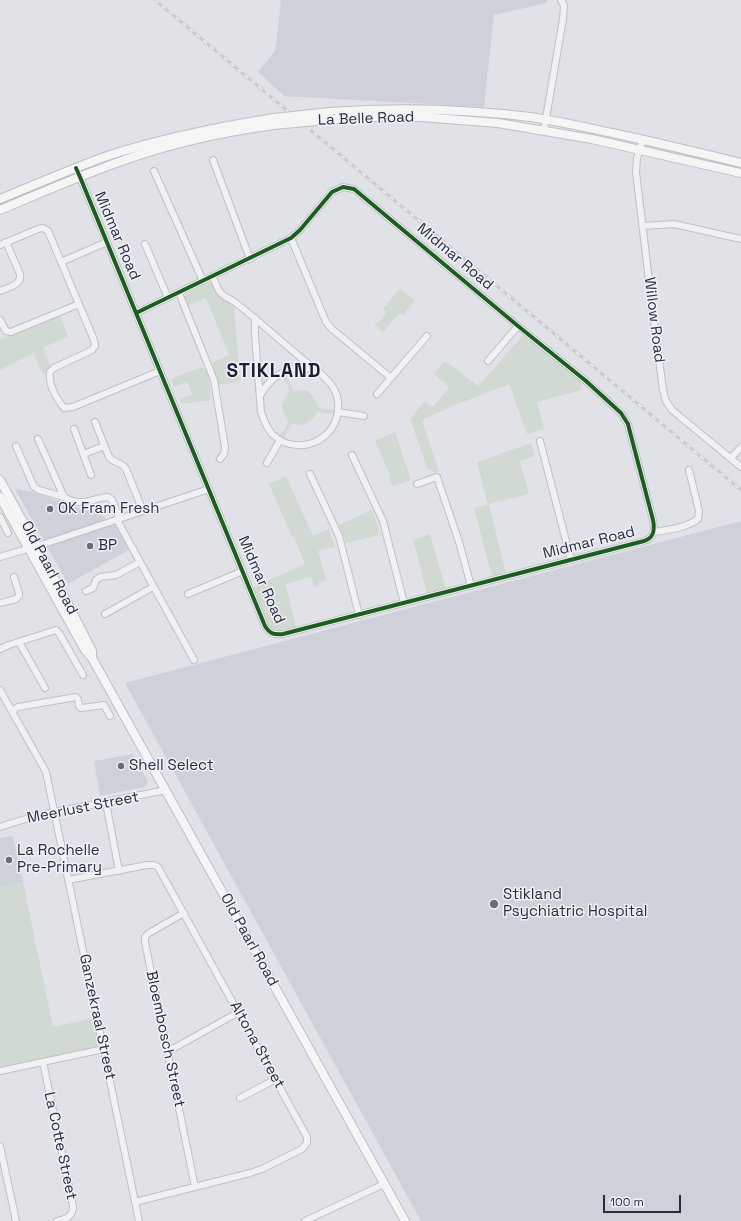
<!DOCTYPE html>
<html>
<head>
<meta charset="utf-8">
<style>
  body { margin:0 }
  #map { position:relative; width:741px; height:1221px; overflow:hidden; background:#e1e2e7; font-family:"Space Grotesk",sans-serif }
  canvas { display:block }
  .scale { position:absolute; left:603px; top:1195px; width:78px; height:18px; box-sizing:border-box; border:2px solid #282c40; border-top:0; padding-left:5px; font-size:12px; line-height:14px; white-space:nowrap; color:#282c40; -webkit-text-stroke:3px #eff1f6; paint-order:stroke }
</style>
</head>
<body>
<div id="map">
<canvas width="741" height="1221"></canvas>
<div class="scale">100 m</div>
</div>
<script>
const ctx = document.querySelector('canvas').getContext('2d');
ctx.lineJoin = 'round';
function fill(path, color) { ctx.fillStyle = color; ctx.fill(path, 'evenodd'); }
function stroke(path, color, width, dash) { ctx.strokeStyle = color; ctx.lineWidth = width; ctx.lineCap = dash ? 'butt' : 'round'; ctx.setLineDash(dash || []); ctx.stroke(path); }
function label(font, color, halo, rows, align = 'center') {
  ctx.font = font + ' "Space Grotesk",sans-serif'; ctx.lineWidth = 3; ctx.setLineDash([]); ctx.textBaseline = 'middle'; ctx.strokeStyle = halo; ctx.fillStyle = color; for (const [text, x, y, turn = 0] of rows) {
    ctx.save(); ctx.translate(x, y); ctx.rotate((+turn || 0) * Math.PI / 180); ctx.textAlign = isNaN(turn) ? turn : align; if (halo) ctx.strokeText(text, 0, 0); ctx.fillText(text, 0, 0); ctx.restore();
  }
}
const built = new Path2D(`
  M277,0H547L546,3L494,15L484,107L284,96L258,72L275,51L281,1Z
  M15,489L32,492L104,516L106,522L117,519L132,548L68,584Z
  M741,521V1221H421L125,683Z
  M133,754L148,781L145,787L100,796L94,761Z
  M13,836L23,882L0,887V838Z`);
const green = new Path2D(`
  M208,283H212L234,303L240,382L218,385L213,362L229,355L206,298L187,306L184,298L187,293Z
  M400,288L415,301L403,315L400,313L383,332L375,326L386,313L383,309Z
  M59,314L68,336L43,348L51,367L47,373L43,375L33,353L0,370V340L10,334Z
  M524,334L582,383L581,390L537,402L544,429L527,434L509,384L453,406L422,420L439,472L434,473L430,469L428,470L410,419L425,401L433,407L449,387L434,374L445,361L478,386Z
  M202,367C212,374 209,390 211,400L182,404L179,399L192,394L187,382L174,387L171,379Z
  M287,373L286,376L294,391C309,387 313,394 318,407L322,409L337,410L336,414L319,412L316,413C314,418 309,424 302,425C299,425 296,423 293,424C288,426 285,436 285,440L278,436C281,434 288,426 288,421C287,416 283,414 282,407C282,400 290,394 289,389C288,386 285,382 283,378L280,377Z
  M395,432L411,480L392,486L389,477L390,475L375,441Z
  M531,443L534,456L520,461L529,494L488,504L477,462Z
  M286,476L313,536L329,529L335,547L318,551L327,581L319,583L318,586L314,587L311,577L286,584L296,628C290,629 281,634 275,631C266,628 257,598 253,589L254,587L305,564L294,537H292L269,484Z
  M489,504L506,574L492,577L474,508Z
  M371,510L377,523L380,535L346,543L339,525Z
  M430,534L446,589L427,594L413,540Z
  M23,882L53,1027L94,1018L98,1044L94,1049L0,1068V887Z`);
const minor = new Path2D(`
  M544,130L563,19L564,6L561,0
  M643,140L637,158L636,172L653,314L663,390L666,401L672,410L741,467
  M213,160L250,259
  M76,168L80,177L265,626C270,634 274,635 283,634L644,541C654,538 655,530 653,520L630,432L628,424L621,413L586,381L518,326L354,189L343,187L332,192L300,230L291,238L136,313
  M154,171L203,281
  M642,226L674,224L741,239
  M291,238L326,322L332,329L391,378
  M145,244L168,298
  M0,245L38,229L43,228L48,231L94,340L95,346L92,350L54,368L50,372C48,384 57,399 64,408L73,407L160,371
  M61,262L107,242
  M213,277C215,282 217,289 221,293C224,297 231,299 236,303C258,320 278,339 299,356C311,367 326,375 334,389C342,404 338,423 327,434C311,449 287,449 272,434C266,427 264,420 261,412L255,335V318
  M0,291C9,287 22,285 20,274L6,242
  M179,293L214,380L225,447L224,454L220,459
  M0,320L6,331L11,332L79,304
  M488,361L518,326
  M261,394C273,373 290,366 314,369
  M377,394L427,336
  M338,412L364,416
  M95,422L109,457C113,463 122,462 126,469L143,511
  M74,429L91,475
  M38,439L64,497C82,508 91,498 108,497L112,500L120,519
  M540,441L571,560
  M16,446L34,487L39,490L64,497
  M84,454L104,446
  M352,455L383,521L404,603
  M731,458L741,447
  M267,463L280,440
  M310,474L339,536L359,615
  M417,484L437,477L459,542L471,586
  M0,517L8,533
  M117,520L194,660
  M654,532C668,530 686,528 698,519L699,511L689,470
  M0,557L44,544L209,489
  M86,591L93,588L96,580L100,577L116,575L140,562
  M188,594L243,571
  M0,603L16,599L19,596V593L14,577
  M105,614L153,587
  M19,642L45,688
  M0,649L9,645L56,630L59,633L83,675
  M0,690L46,772L139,1221
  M12,711L18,707L76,697L78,699L79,706L81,708L104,705L110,716
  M106,803L119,871
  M0,827L35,816L166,790
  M68,880L147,865H154L158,867L307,1137V1143L302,1149L262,1169L250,1173L135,1202
  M184,913L149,933L145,937V942L195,1187
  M167,1052L239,1012
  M43,1062L73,1206C73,1217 66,1219 57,1221
  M0,1071L104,1049
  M240,1098L276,1079
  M0,1146L16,1221
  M305,1221L384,1184`);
const major = new Path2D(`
  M330,112C397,107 464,109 530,117C559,121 588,128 617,134C658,143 700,153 741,163
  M336,119L390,116L421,117L498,123L592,139L741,173
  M0,199C37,184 73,168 110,155C164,138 218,127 274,118
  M0,210C38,194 77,177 116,163C165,145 222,132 274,125
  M0,480L65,598L92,651V658
  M0,497L85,650L92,658L405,1221`);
const rail = new Path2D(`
  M155,0L741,490`);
const majorBridge = new Path2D(`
  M274,118L330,112
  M274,125L336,119`);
const cycleway = new Path2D(`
  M76,168L80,177L265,626C270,634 274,635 283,634L644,541C654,538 655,530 653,520L630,432L628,424L621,413L586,381L518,326L354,189L343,187L332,192L300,230L291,238L136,313`);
const markers = [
  [50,509,4,"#696c7a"],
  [90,546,4,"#696c7a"],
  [121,766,4,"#696c7a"],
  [9,860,4,"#696c7a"],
  [494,904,5,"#696c7a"]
];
const streetNames = [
  ["La Belle Road",366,119,-2],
  ["Midmar Road",117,236,67],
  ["Midmar Road",455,257,40],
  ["Willow Road",654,320,83],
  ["Midmar Road",589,543,-14],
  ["Old Paarl Road",49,568,62],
  ["Midmar Road",261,580,66],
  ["Meerlust Street",83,808,-11],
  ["Old Paarl Road",249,940,61],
  ["Ganzekraal Street",97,1017,78],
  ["Bloembosch Street",165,1039,78],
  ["Altona Street",257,1045,61],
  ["La Cotte Street",60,1146,78]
];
const poiNames = [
  ["OK Fram Fresh",58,509],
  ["BP",98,546],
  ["Shell Select",129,766],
  ["La Rochelle",17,851],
  ["Pre-Primary",17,868],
  ["Stikland",503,895],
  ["Psychiatric Hospital",503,912]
];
const districtNames = [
  ["STIKLAND",274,372]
];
fill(built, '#cfd1da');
fill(green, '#d0dad2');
stroke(minor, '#bfc0c5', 8);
stroke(major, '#bebfc4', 10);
stroke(minor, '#f1f1f3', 6);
stroke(major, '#f5f5f6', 8);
stroke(rail, '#cacbcf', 3);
stroke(rail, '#eff1f6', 1.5, [4.5]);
stroke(majorBridge, '#bebfc4', 10, []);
stroke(majorBridge, '#f5f5f6', 8);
stroke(cycleway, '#1b5e20', 4);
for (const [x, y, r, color] of markers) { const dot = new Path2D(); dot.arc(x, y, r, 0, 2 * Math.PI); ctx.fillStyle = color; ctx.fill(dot); stroke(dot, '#eff1f6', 1.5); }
label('15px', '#282c40', '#eff1f6', streetNames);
label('15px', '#282c40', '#eff1f6', poiNames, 'left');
ctx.letterSpacing = '1px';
label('bold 19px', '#1a1e31', '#eff1f6', districtNames);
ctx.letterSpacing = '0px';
</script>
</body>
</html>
